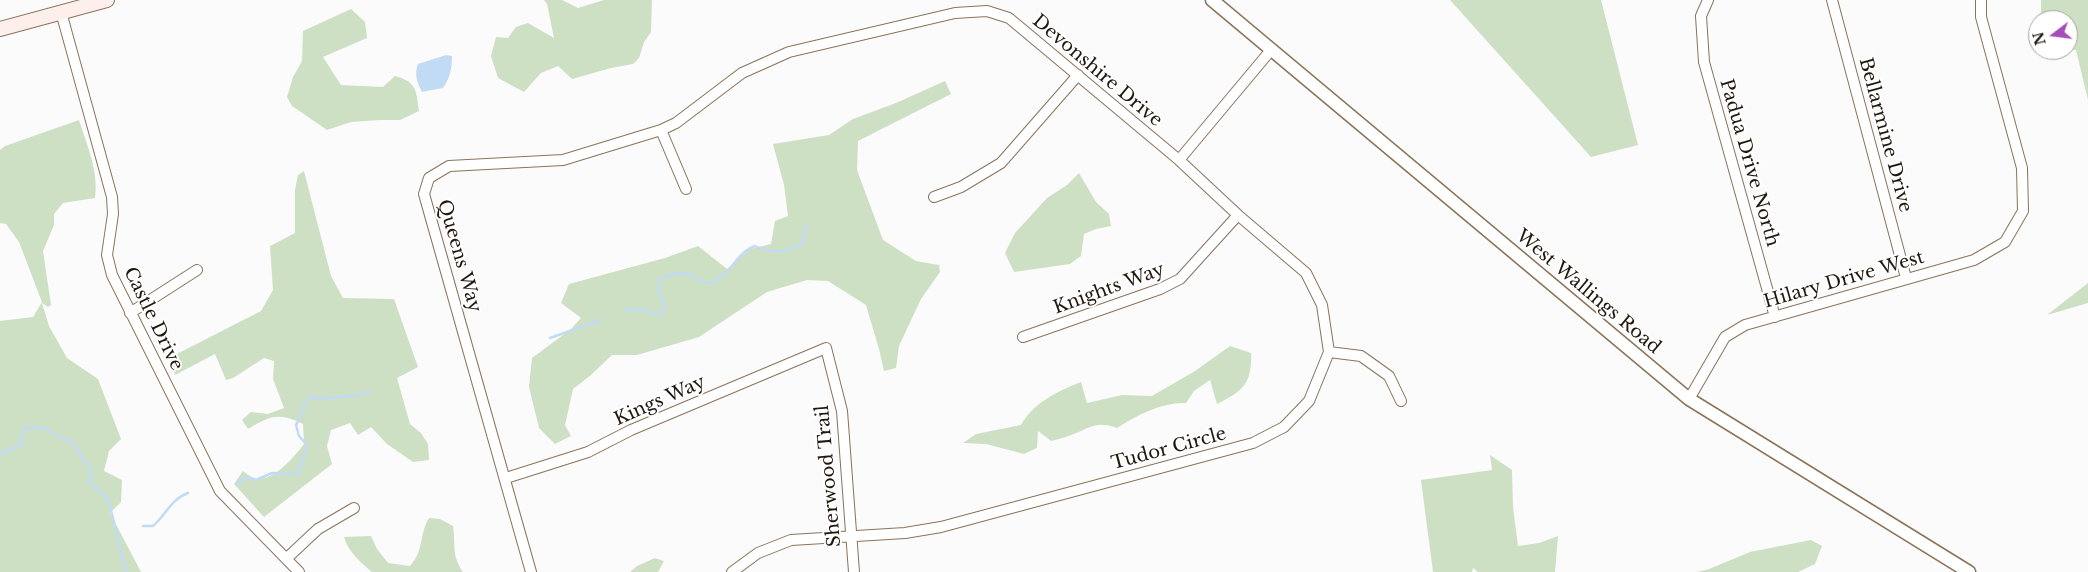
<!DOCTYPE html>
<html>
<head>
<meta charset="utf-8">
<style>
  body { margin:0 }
  #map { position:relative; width:2088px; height:572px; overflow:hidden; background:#fbfbfb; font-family:"Libre Baskerville",serif }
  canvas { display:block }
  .north { position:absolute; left:2028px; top:10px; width:50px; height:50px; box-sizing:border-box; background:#fff; border:1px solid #a6a39e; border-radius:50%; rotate:255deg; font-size:14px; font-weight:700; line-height:20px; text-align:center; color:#21180d }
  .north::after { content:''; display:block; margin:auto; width:18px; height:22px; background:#a44ebc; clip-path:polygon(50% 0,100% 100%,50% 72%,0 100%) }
</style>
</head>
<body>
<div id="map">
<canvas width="2088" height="572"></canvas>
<div class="north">N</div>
</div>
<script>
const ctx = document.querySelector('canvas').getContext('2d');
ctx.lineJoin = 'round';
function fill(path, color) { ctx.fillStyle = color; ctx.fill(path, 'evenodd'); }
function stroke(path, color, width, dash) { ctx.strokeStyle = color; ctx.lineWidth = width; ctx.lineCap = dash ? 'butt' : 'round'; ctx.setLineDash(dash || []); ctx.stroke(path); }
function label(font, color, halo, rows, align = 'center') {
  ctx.font = font + ' "Libre Baskerville",serif'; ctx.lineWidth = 4; ctx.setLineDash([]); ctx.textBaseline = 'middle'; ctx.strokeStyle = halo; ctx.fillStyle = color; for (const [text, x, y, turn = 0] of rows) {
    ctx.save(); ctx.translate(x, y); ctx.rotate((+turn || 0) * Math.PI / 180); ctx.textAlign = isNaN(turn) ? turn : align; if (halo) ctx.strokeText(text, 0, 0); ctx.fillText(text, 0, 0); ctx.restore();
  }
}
const green = new Path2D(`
  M544,0H562L578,8L604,0H652L651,32L644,42L639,58L633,64L611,68L572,79L558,66L541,73L524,92L498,78L491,56L496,37L508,38L516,27L528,23L554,38L547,4Z
  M1450,0H1601L1638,145L1591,157Z
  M2041,0H2088V100L2076,50H2050H2068V20H2041Z
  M351,9L365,22L367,38L323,57L341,85L383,87L395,76C417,82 416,90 419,111L400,120H380L351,122L327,130L292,106L287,97L293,77L302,61L303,31Z
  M945,81L951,94L858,141L857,170L883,240L916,261L939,265L940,272L921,299L899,346L896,368L884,371L879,349L866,305L828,281L807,280L767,292L699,337L637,355H612L591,375L573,389L565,425L571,436L555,444L539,428L529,387L532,358L571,329L581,318L561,303L569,284L665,258L698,246L727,269L750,249L771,244L775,221L788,216L784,185L773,144L829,135L853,119L896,103Z
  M79,120C87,145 99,172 95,198L63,203L54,214V225L43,251L51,305L48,307L42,303L49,326L67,358L98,379L121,439L109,451L104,471L122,480L121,502L110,513L141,572H0V321L33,317L42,302L19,242L6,224L0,223V150L5,146Z
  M304,171L331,276L343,298L394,299L418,367L397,378L410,424L421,433L428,444L429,460L413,462L387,444L371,427L358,435L350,423L331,430L327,446L332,464L264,517L234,484L243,471C247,474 252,478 257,479C275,480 294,457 304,444L303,424C279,412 270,416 248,429L242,420L251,412L268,414L284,408L273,379L274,361L264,358L233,378L226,380L215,354L175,375L169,358L261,311L273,290L270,246L295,233V190L298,175Z
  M1079,173L1096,202L1109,214L1111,226L1096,229L1084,234L1081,256L1070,264L1014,272L1005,253L1015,233L1047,198L1067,185Z
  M2088,283V303L2047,315Z
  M1230,346L1251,353C1252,384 1243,391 1217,404L1210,380L1194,391L1186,403C1163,402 1137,415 1117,428C1096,420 1090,428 1071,435C1064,438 1057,439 1051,441L1038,431L1037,448L1024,454L986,444L963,443L976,434L1021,425C1033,403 1058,391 1081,382L1087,403L1122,395L1152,396L1195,371Z
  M1490,455L1512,470L1513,507L1518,546L1539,543L1558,536L1555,572H1478L1473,568L1472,572H1433L1421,480L1492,470Z
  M429,518L440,519L453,526C456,545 451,555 463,572H372C361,563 347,550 344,537L371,536L377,549L388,563L410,566C425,549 418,537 429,518Z
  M1811,540L1822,546L1815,564L1798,572H1697L1709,569L1750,552Z
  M655,558L664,561L658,572H630L637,566Z`);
const water = new Path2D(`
  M446,55L452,56C452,68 450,78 443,88L422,92C417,83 414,74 418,64Z`);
const stream = new Path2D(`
  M624,310C631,309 638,309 645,310C651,312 654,315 661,315L665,305L659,293V280C668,275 682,270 693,276C700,280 701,284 710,283C729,279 736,252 755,246C771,254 789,253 803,243L806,224
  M550,338L601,320
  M0,454L21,445V437L25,428L41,427L58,436L73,442L91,471L89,483L103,494L109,502L126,572
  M237,484L246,477L256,480L272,473L297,474C299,470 307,449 307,445L299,436L296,425C304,413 300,405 312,395L316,399L359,395L371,391
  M143,526H153C166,515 171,499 188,493`);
const minor = new Path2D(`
  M1708,0L1701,16L1704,62L1775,317
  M1832,0L1906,278
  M61,12L112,197L113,214L107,255L112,275L220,491L299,572
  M661,130L686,189
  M1179,160L1271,50
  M934,197L961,187L1001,163L1078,75
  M130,313L197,270
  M1023,337L1160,289L1180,279L1238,215
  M1329,352L1361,356L1389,376L1401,401
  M1689,399L1725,337L1745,325L1974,260L2005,242L2023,211L2022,168L1981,17V0
  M506,478L588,452L631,430L826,348L842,411L854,572
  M287,558L318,529L354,508
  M531,572L424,194L429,178L449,166L563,160L661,130L676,123L742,73L789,52L955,13L987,11L1009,18L1179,160L1238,215L1306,273L1322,305L1329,352L1309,401L1284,427L1253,443L941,527L905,533L791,540L758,553L732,572`);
const tertiary = new Path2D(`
  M1212,0L1689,399L1969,572`);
const secondary = new Path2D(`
  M0,29L107,0`);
const streetNames = [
  ["Devonshire Drive",1097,71,40],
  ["Bellarmine Drive",1885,135,75],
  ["Padua Drive North",1749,163,74],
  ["Queens Way",459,256,74],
  ["Hilary Drive West",1844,280,-16],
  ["Knights Way",1109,289,-20],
  ["West Wallings Road",1588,292,40],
  ["Castle Drive",153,319,64],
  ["Kings Way",660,401,-24],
  ["Tudor Circle",1169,449,-15],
  ["Sherwood Trail",829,476,-95]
];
fill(green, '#cee0c4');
fill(water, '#c2dbf5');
stroke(stream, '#c2dbf5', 2.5);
stroke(minor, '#8b7359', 12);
stroke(tertiary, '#8b7359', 15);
stroke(secondary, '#8b7359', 16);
stroke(minor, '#fff', 10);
stroke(tertiary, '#fff', 12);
stroke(secondary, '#fdefeb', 14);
label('18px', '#21180d', '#fff', streetNames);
</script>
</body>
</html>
